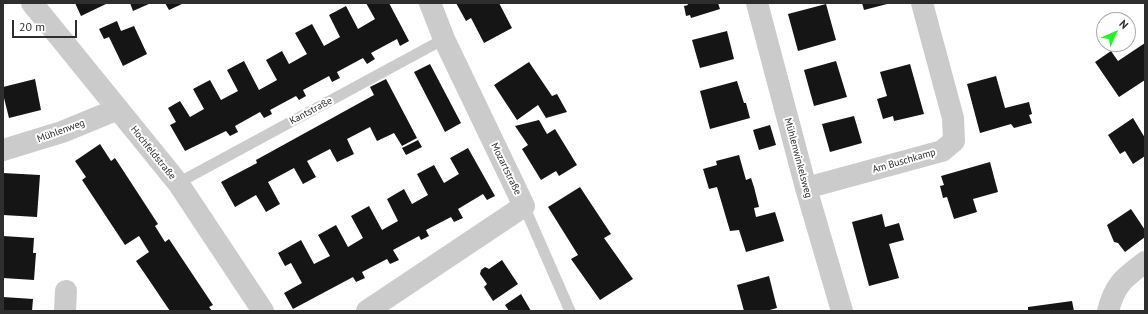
<!DOCTYPE html>
<html>
<head>
<meta charset="utf-8">
<style>
  body { margin:0 }
  #map { position:relative; width:1148px; height:314px; overflow:hidden; background:#fff; font-family:"PT Sans",sans-serif }
  canvas { display:block }
  .frame { position:absolute; inset:0; border:4px solid #2e2e2e; pointer-events:none }
  .north { position:absolute; left:1096px; top:12px; width:40px; height:40px; box-sizing:border-box; background:#fff; border:1px solid #ababab; border-radius:50%; rotate:45deg; font-size:11px; font-weight:700; line-height:16px; text-align:center; color:#2e2e2e }
  .north::after { content:''; display:block; margin:auto; width:14px; height:18px; background:#1ff622; clip-path:polygon(50% 0,100% 100%,50% 72%,0 100%) }
  .scale { position:absolute; left:12px; top:20px; width:65px; height:18px; box-sizing:border-box; border:2px solid #2e2e2e; border-top:0; padding-left:5px; font-size:12px; line-height:14px; white-space:nowrap; color:#2e2e2e; -webkit-text-stroke:3px #fff; paint-order:stroke }
</style>
</head>
<body>
<div id="map">
<canvas width="1148" height="314"></canvas>
<div class="frame"></div>
<div class="north">N</div>
<div class="scale">20 m</div>
</div>
<script>
const ctx = document.querySelector('canvas').getContext('2d');
ctx.lineJoin = 'round';
function fill(path, color) { ctx.fillStyle = color; ctx.fill(path, 'evenodd'); }
function stroke(path, color, width, dash) { ctx.strokeStyle = color; ctx.lineWidth = width; ctx.lineCap = dash ? 'butt' : 'round'; ctx.setLineDash(dash || []); ctx.stroke(path); }
function label(font, color, halo, rows, align = 'center') {
  ctx.font = font + ' "PT Sans",sans-serif'; ctx.lineWidth = 4; ctx.setLineDash([]); ctx.textBaseline = 'middle'; ctx.strokeStyle = halo; ctx.fillStyle = color; for (const [text, x, y, turn = 0] of rows) {
    ctx.save(); ctx.translate(x, y); ctx.rotate((+turn || 0) * Math.PI / 180); ctx.textAlign = isNaN(turn) ? turn : align; if (halo) ctx.strokeText(text, 0, 0); ctx.fillText(text, 0, 0); ctx.restore();
  }
}
const building = new Path2D(`
  M75,3H108L81,16Z
  M130,3H151L133,11Z
  M165,3H184L169,10Z
  M366,3H389L409,41L400,46L397,39L371,53L375,59L367,64L363,58L337,72L340,78L332,82L329,76L303,90L306,96L299,100L296,96L270,110L272,114L264,118L260,112L235,126L238,132L230,136L226,131L185,151L170,125L176,122L168,108L180,101L190,117L204,109L193,89L210,80L221,100L238,91L227,70L244,61L259,90L277,80L266,60L282,51L289,64L307,54L295,33L312,24L324,46L340,37L329,15L346,6L358,29L375,19Z
  M456,3H499L512,28L484,43L471,18L466,21Z
  M687,3H718L720,9L691,18L690,15L686,16L684,6L688,5Z
  M862,3H887V4L864,10Z
  M826,4L836,40L798,51L788,14Z
  M117,21L121,31L134,26L147,54L123,66L109,37L104,39L99,29Z
  M727,31L734,59L700,68L692,40Z
  M1145,43V80L1119,97L1095,62L1111,51L1118,61Z
  M836,61L847,97L814,106L804,70Z
  M529,62L552,96L557,94L567,112L546,118L538,105L517,120L494,85Z
  M430,64L461,123L445,132L414,72Z
  M910,64L924,114L894,121L893,116L883,119L877,99L887,96L880,72Z
  M996,76L1005,108L1029,102L1032,114L1029,115L1032,123L1014,128L1011,124L980,133L967,84Z
  M35,79L41,110L9,118L3,94V87Z
  M386,79L417,138L402,146L394,133L377,141L370,127L347,139L354,154L337,162L330,149L307,161L316,177L303,184L294,168L268,182L280,204L266,212L256,195L235,207L221,182L257,163L256,160L374,95L370,87Z
  M737,81L744,103H746L750,118L710,129L700,91Z
  M854,116L862,143L830,152L822,124Z
  M1133,118L1145,138V156L1133,164L1125,151L1120,154L1108,135Z
  M539,120L547,134L555,129L577,165L559,176L556,171L541,180L522,149L528,145L515,126Z
  M770,125L776,145L759,150L753,130Z
  M418,140L422,147L406,155L402,148Z
  M100,144L111,161L115,158L158,224L155,226L165,242L169,239L213,305L209,307L212,311H170L147,277L136,261L149,252L139,236L125,245L82,180L86,177L75,161Z
  M468,148L495,196L487,200L483,194L458,209L463,218L454,222L451,217L426,230L429,236L421,240L419,236L393,250L399,260L390,264L387,259L362,272L365,278L356,282L353,277L293,309L284,293L302,283L291,263L285,266L278,253L301,240L314,264L330,256L318,235L336,225L348,247L363,238L351,216L369,206L382,230L398,221L387,199L404,189L412,204L428,195L417,174L434,165L444,183L459,174L450,158Z
  M739,155L746,180L751,178L754,187L759,207L754,208L756,217L775,212L784,241L746,252L739,230L730,231L717,187L709,189L703,169L717,165L716,161Z
  M990,162L998,192L973,199L977,212L954,219L947,197L943,198L940,186L944,185L941,176Z
  M3,173L40,175L37,217L3,215Z
  M580,187L611,234L604,238L633,279L600,300L571,259L578,255L548,207Z
  M1131,209L1145,230V237L1125,252L1118,243L1114,242L1107,225Z
  M882,214L885,227L899,223L904,240L889,244L899,278L869,286L852,222Z
  M3,236L34,238L33,253H36L34,280L3,278Z
  M502,260L518,284L493,301L484,287L487,284L480,274L481,270L485,267L489,269Z
  M769,276L777,308L766,311H744L737,285Z
  M521,294L531,311H509L505,305Z
  M3,297L33,299L32,311H3Z
  M1072,301L1074,311H1028V307Z`);
const service = new Path2D(`
  M178,183L444,39
  M524,206L570,311`);
const minor = new Path2D(`
  M32,3L178,183L263,311
  M757,3L806,188L842,311
  M3,150L62,132L118,109
  M806,188L942,151L954,141L953,118L922,3
  M65,311L66,291
  M367,311L524,206L444,39L430,3
  M1108,311C1115,284 1124,278 1145,262`);
const streetNames = [
  ["Kantstraße",311,111,-28],
  ["Mühlenweg",61,131,-20],
  ["Hochfeldstraße",153,153,51],
  ["Mühlenwinkelsweg",798,158,75],
  ["Am Buschkamp",904,161,-16],
  ["Mozartstraße",506,169,64]
];
fill(building, '#151515');
stroke(service, '#cbcbcb', 11);
stroke(minor, '#cbcbcb', 22);
label('10px', '#2e2e2e', '#fff', streetNames);
</script>
</body>
</html>
